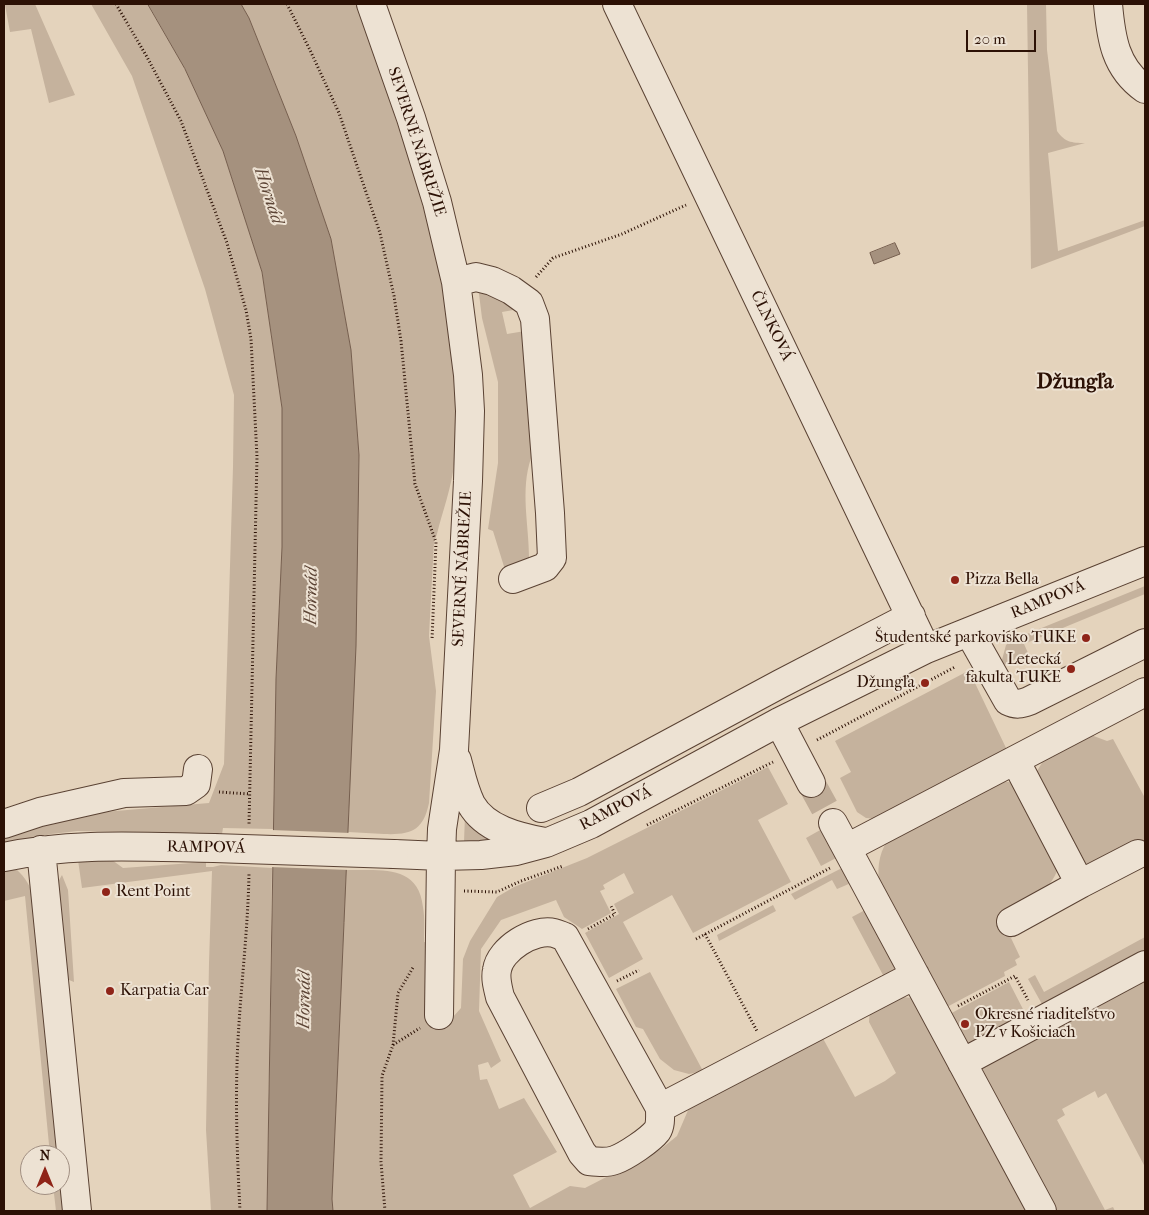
<!DOCTYPE html>
<html>
<head>
<meta charset="utf-8">
<style>
  body { margin:0 }
  #map { position:relative; width:1149px; height:1215px; overflow:hidden; background:#e4d3bc; font-family:"IM FELL French Canon",serif }
  canvas { display:block }
  .frame { position:absolute; inset:0; border:5px solid #2c1105; pointer-events:none }
  .north { position:absolute; left:20px; top:1145px; width:50px; height:50px; box-sizing:border-box; background:#ede2d3; border:1px solid #a08e81; border-radius:50%; rotate:0deg; font-size:14px; font-weight:700; line-height:20px; text-align:center; color:#2c1105 }
  .north::after { content:''; display:block; margin:auto; width:18px; height:22px; background:#8f2418; clip-path:polygon(50% 0,100% 100%,50% 72%,0 100%) }
  .scale { position:absolute; left:966px; top:30px; width:70px; height:22px; box-sizing:border-box; border:2px solid #2c1105; border-top:0; padding-left:6px; font-size:15px; line-height:18px; white-space:nowrap; color:#2c1105; -webkit-text-stroke:4px #ede2d3; paint-order:stroke }
</style>
</head>
<body>
<div id="map">
<canvas width="1149" height="1215"></canvas>
<div class="frame"></div>
<div class="north">N</div>
<div class="scale">20 m</div>
</div>
<script>
const ctx = document.querySelector('canvas').getContext('2d');
ctx.lineJoin = 'round';
function fill(path, color) { ctx.fillStyle = color; ctx.fill(path, 'evenodd'); }
function stroke(path, color, width, dash) { ctx.strokeStyle = color; ctx.lineWidth = width; ctx.lineCap = dash ? 'butt' : 'round'; ctx.setLineDash(dash || []); ctx.stroke(path); }
function label(font, color, halo, rows, align = 'center') {
  ctx.font = font + ' "IM FELL French Canon",serif'; ctx.lineWidth = 4; ctx.setLineDash([]); ctx.textBaseline = 'middle'; ctx.strokeStyle = halo; ctx.fillStyle = color; for (const [text, x, y, turn = 0] of rows) {
    ctx.save(); ctx.translate(x, y); ctx.rotate((+turn || 0) * Math.PI / 180); ctx.textAlign = isNaN(turn) ? turn : align; if (halo) ctx.strokeText(text, 0, 0); ctx.fillText(text, 0, 0); ctx.restore();
  }
}
const green = new Path2D(`
  M12,4H35L75,95L49,103L31,29L10,32L5,5Z
  M91,4H148L185,69L223,151L262,272L282,408V547L276,679L273,829L223,828L222,834L78,831L51,834L4,845V830L104,812L209,803L224,764L233,467L234,395L205,289L132,76Z
  M241,4H357C407,154 467,302 454,464C452,486 442,513 437,534L434,542L429,636L436,691L429,803C423,831 411,835 384,834C372,833 360,833 348,832L359,455L351,350L331,239L296,136L249,18Z
  M1027,4H1046L1047,50L1057,131C1065,142 1071,143 1085,143L1048,153L1058,251L1145,220V226L1031,269Z
  M478,286L519,309L502,312L507,334L525,331L531,458C520,491 529,524 529,558L523,564L506,573L493,531L488,529L498,463V382L482,318Z
  M1145,586V594L1024,644L1028,653L1000,667L1006,645L1012,640Z
  M968,671L983,677L974,681L1007,750L877,819L866,818L857,812L840,778L851,772L835,741Z
  M1083,732L1107,741L1113,739L1145,798V855L1087,865L1078,861L1037,783V771L1045,758Z
  M768,767L788,804L758,820L791,882L693,933L672,895L623,922L643,959L609,978L585,933L619,914L614,904L634,893L624,873L603,885L605,889L600,891L611,913L582,929L564,917L556,900L501,920L481,949L479,1011L501,1061L491,1068L488,1062L478,1065L480,1080L487,1079L499,1109L524,1098L557,1152L513,1175L530,1208L570,1186L585,1188L661,1149L677,1136L692,1101L820,1033L855,1097L885,1081L896,1073L869,1022L870,1009L894,996L912,998L1030,1211H333L332,1199L346,870C379,871 418,863 423,907C425,918 424,930 424,942L429,943L428,1026L444,1027L461,1008L463,959L470,941L497,897L514,887L587,858Z
  M998,781L1009,782L1020,789L1059,866C1050,894 1027,901 1003,914L1014,936L1011,938L1020,957L1015,960L1017,965L1004,972L1005,976L945,1008L879,882C877,864 880,850 891,835Z
  M465,815L501,842H464Z
  M822,829L836,858L821,866L806,838Z
  M78,860H112L123,868L206,862V867H213L221,865L272,868L267,1211H211L206,1130L209,963L212,871L82,888Z
  M4,867L15,868C26,878 31,886 34,901L44,1022H48L67,1211H56L53,1185H60V1155H50L25,896L4,901Z
  M842,868L851,883L837,889L832,880L795,900L791,894Z
  M62,875L68,890L74,982L69,980L67,976L58,887V882Z
  M773,905L776,911L719,941L717,935Z
  M867,909L898,972L822,1015L818,1009L883,975L852,917Z
  M1145,937V961L1043,1006L1028,979L1035,975L1044,992Z
  M650,972L703,1071L689,1074L674,1070L660,1059L643,1029L636,1027L616,989Z
  M1145,972V1167L1106,1093L1098,1098L1095,1091L1062,1109L1065,1115L1057,1120L1105,1210L1113,1207L1115,1211H1055L981,1074V1064Z
  M1009,982L1026,1015L966,1046L948,1015Z`);
const water = new Path2D(`
  M148,4H241L249,18L296,136L331,239L351,350L359,455L356,646L332,1199L333,1211H267L276,679L282,547V408L262,272L223,151L185,69Z
  M895,243L900,254L874,264L870,253Z`);
const pier = new Path2D(`
  M271,830L351,833L349,870L270,867Z`);
const minorTunnel = new Path2D(`
  M811,783L833,823`);
const path = new Path2D(`
  M116,4L147,57L181,121L227,243L246,310L251,339L257,457L249,824
  M287,4L310,50L339,113L380,233L394,296L401,341L415,484L436,542L432,640
  M536,277L553,258L622,234L686,205
  M817,740L955,667
  M219,792L250,794
  M647,825L773,762
  M464,891L497,892L521,881L563,866
  M588,929L615,914L611,906
  M705,934L757,1031
  M696,939L830,868
  M617,981L639,970
  M958,1006L1015,976L1028,1000
  M393,1045L420,1028
  M240,1211C237,1154 235,1097 238,1040C241,984 248,929 249,873
  M385,1211L381,1162L382,1076L393,1045L398,993L414,966`);
const minor = new Path2D(`
  M371,4L411,118L437,202L456,282L468,375L470,411L468,481L454,750L442,829L441,856L439,1015
  M617,4L926,649
  M1108,4C1111,38 1115,68 1145,89
  M456,282L476,277L492,281L511,290L529,303L535,319L550,513L552,558L545,567L513,579
  M969,632L1008,701C1016,705 1021,704 1029,701L1145,643
  M779,722L811,783
  M457,760C461,775 464,790 471,804C485,829 518,837 545,842
  M1015,760L1080,884L1138,854
  M541,808L579,792L780,684L911,616
  M833,823L1042,1211
  M4,824L40,812L124,793L186,791L196,784L198,769
  M847,848L1145,692
  M41,850L77,1211
  M394,854L441,856L481,855L516,851L546,843L591,824L779,722L926,649L1145,561
  M4,857C73,842 144,847 214,848
  M1011,922L1080,884
  M962,1063L1145,965
  M660,1108C660,1116 661,1125 657,1131C650,1140 626,1156 615,1160C607,1163 598,1162 589,1161L582,1153L500,997C498,988 495,979 497,970C500,949 534,928 554,933C558,934 562,936 565,937L660,1108L915,975`);
const minorBridge = new Path2D(`
  M214,848L394,854`);
const markers = [
  [955,580,5,"#8f2418"],
  [1086,638,5,"#8f2418"],
  [1071,669,5,"#8f2418"],
  [925,683,5,"#8f2418"],
  [106,892,5,"#8f2418"],
  [110,991,5,"#8f2418"],
  [965,1024,5,"#8f2418"]
];
const streetNames = [
  ["SEVERNÉ NÁBREŽIE",416,142,72],
  ["ČLNKOVÁ",771,326,64],
  ["SEVERNÉ NÁBREŽIE",463,569,-87],
  ["RAMPOVÁ",1048,600,-22],
  ["RAMPOVÁ",616,809,-27],
  ["RAMPOVÁ",206,848,1]
];
const poiNames = [
  ["Pizza Bella",965,580],
  ["Študentské parkovisko TUKE",1076,638,"right"],
  ["Letecká",1061,660,"right"],
  ["fakulta TUKE",1061,678,"right"],
  ["Džungľa",915,683,"right"],
  ["Rent Point",116,892],
  ["Karpatia Car",120,991],
  ["Okresné riaditeľstvo",975,1015],
  ["PZ v Košiciach",975,1033]
];
const waterNames = [
  ["Hornád",268,196,72],
  ["Hornád",312,596,-89],
  ["Hornád",305,1000,-89]
];
const districtNames = [
  ["Džungľa",1075,383]
];
fill(green, '#c5b29d');
fill(water, '#a5917e');
stroke(water, '#755e4e', 1);
fill(pier, '#e4d3bc');
stroke(minorTunnel, '#bfac97', 28, [28, 14]);
stroke(minor, '#5a4233', 30);
stroke(path, '#2c1105', 3, [1, 2.5]);
stroke(minor, '#ede2d3', 28);
stroke(minorBridge, '#5a4233', 30, []);
stroke(minorBridge, '#ede2d3', 28);
for (const [x, y, r, color] of markers) { const dot = new Path2D(); dot.arc(x, y, r, 0, 2 * Math.PI); ctx.fillStyle = color; ctx.fill(dot); stroke(dot, '#ede2d3', 2); }
label('16px', '#2c1105', '#ede2d3', streetNames);
label('16px', '#2c1105', '#ede2d3', poiNames, 'left');
label('italic 18px', '#5c4435', '#ede2d3', waterNames);
label('bold 21px', '#2c1105', '#ede2d3', districtNames);
</script>
</body>
</html>
